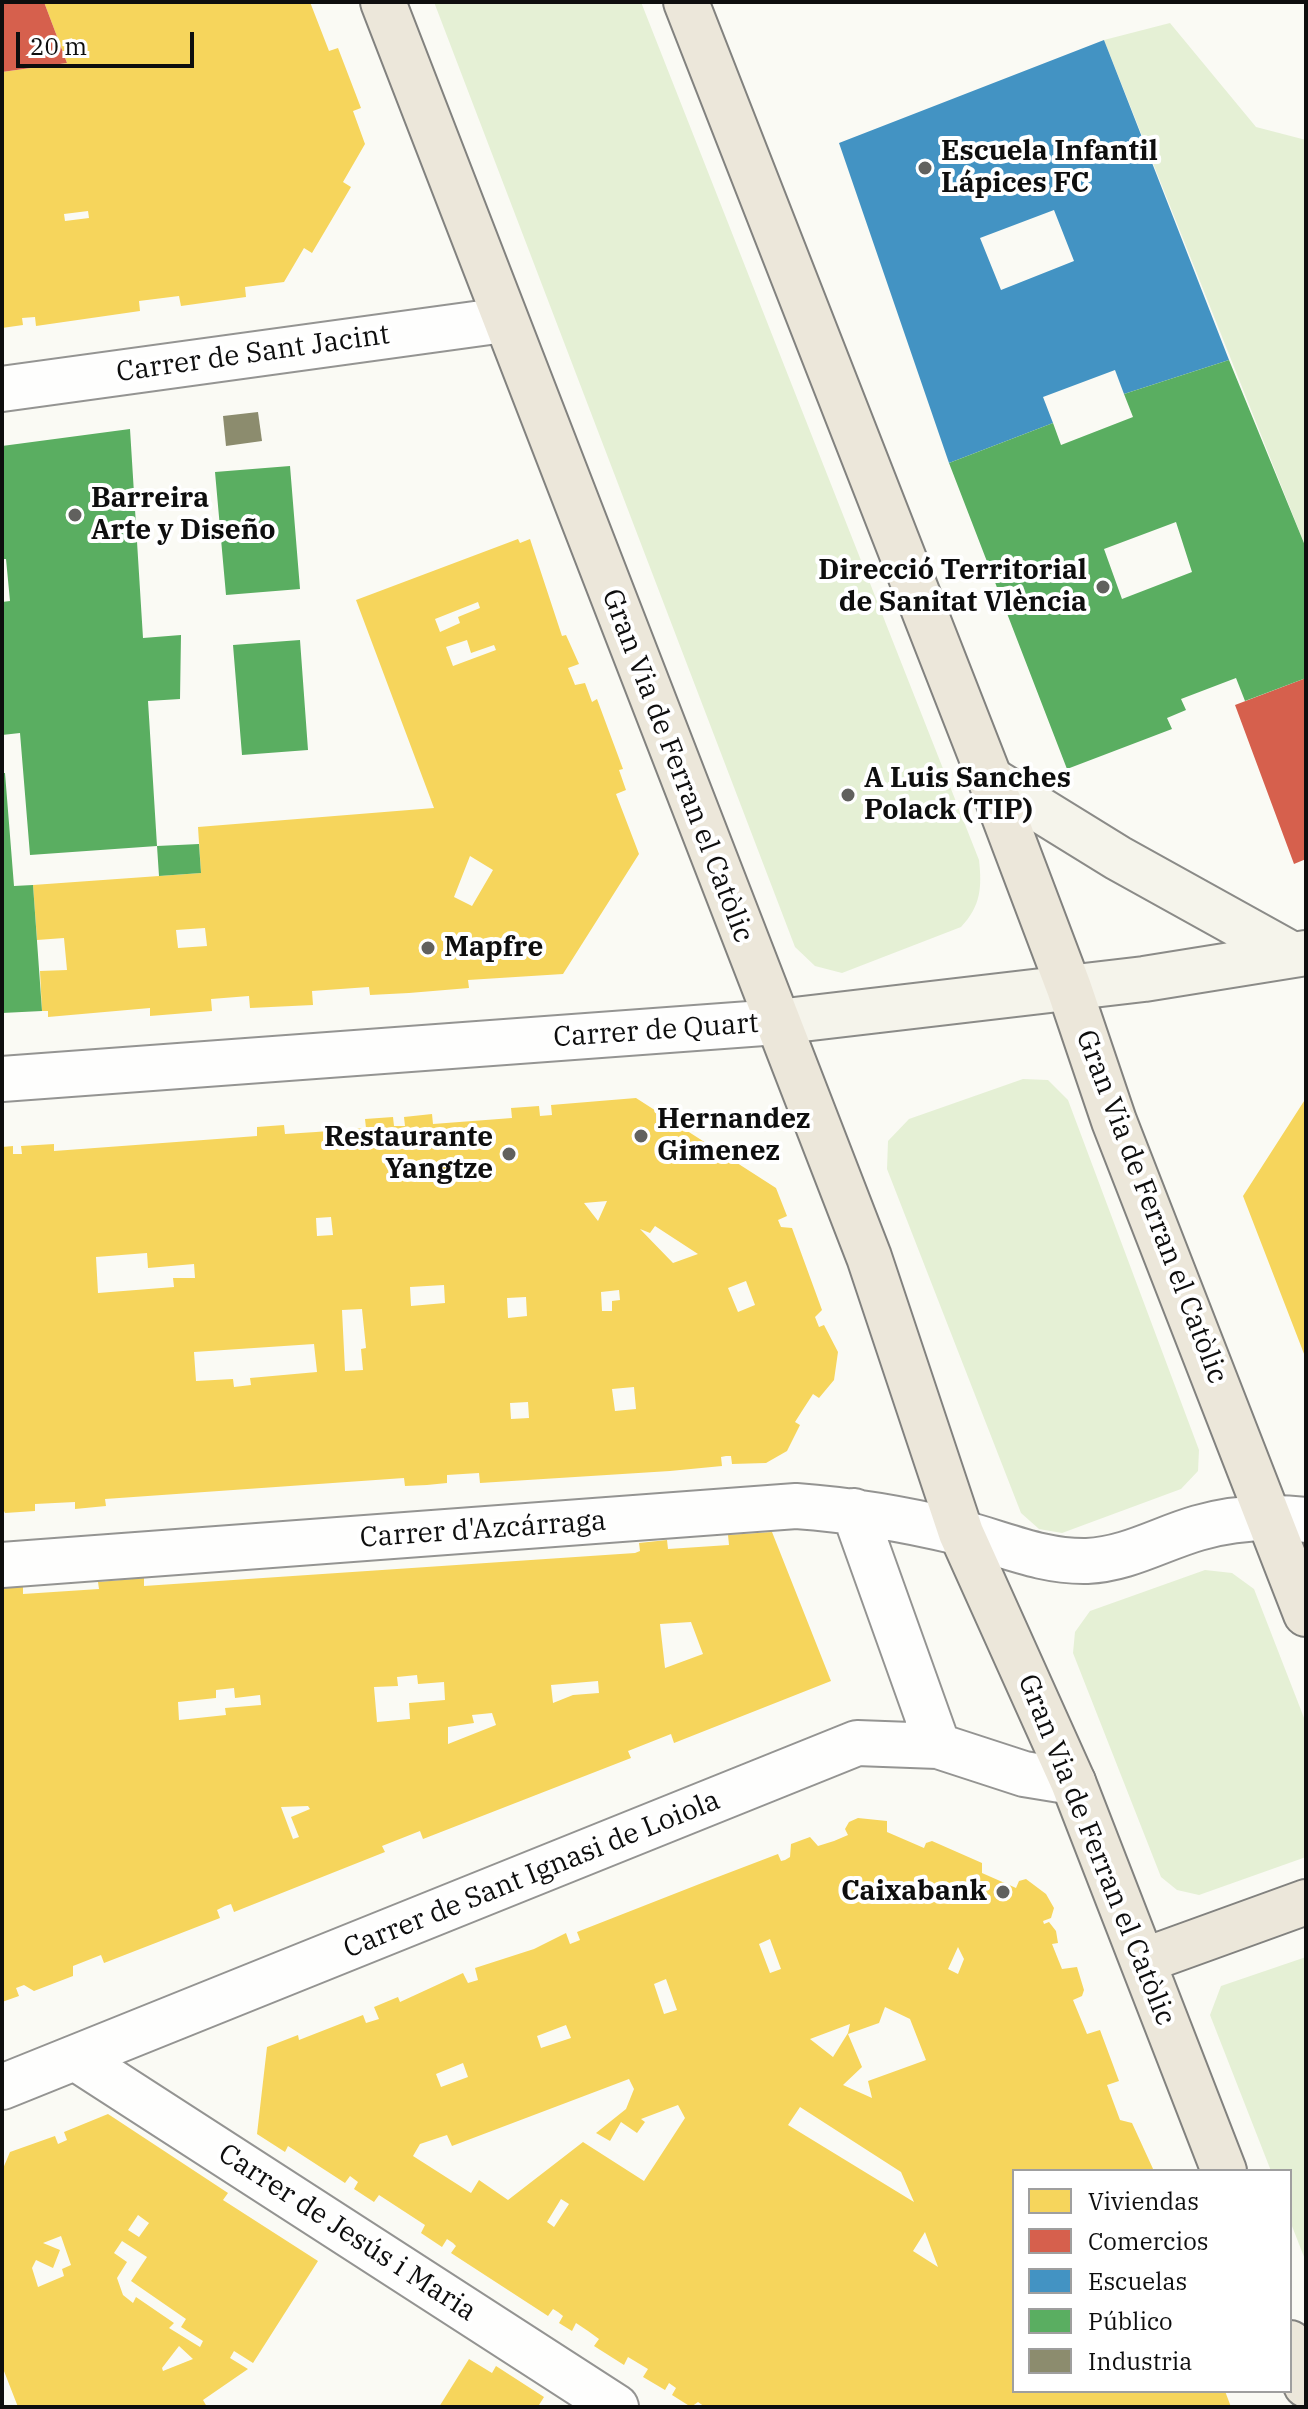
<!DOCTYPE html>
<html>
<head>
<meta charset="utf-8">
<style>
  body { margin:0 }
  #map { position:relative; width:1308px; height:2409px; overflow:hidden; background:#fafaf4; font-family:"IBM Plex Serif",serif }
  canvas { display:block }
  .frame { position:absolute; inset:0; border:4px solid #0e0e0e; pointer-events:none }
  .legend { position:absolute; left:1012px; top:2169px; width:280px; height:224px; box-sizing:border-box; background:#fff; border:2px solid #9f9f9f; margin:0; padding:10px 14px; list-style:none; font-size:24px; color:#0e0e0e }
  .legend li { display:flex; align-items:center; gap:16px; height:40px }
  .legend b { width:40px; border:2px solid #9f9f9f }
  .scale { position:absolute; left:16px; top:32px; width:178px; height:36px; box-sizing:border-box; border:4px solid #0e0e0e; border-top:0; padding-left:10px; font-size:24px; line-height:28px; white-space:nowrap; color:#0e0e0e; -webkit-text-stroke:6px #fff; paint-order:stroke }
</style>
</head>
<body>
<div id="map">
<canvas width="1308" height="2409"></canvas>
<div class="frame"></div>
<ul class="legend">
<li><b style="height:22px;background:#f6d55c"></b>Viviendas</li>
<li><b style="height:22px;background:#d6604d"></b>Comercios</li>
<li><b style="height:22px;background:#4393c3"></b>Escuelas</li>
<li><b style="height:22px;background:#5aae61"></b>Público</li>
<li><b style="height:22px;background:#8c8c6e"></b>Industria</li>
</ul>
<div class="scale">20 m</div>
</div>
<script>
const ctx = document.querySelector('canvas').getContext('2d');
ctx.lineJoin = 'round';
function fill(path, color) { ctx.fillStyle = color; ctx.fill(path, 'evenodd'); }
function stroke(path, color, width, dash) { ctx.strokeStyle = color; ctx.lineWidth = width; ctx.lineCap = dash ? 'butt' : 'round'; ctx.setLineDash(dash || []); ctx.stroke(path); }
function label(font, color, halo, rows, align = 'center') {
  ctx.font = font + ' "IBM Plex Serif",serif'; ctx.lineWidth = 8; ctx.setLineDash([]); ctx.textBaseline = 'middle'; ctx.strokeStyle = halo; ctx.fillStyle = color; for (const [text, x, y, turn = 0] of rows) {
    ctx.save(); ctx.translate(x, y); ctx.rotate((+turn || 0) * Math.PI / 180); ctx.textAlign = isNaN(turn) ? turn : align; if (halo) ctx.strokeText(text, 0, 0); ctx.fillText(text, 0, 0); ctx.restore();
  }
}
const green = new Path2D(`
  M434,2H641L979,860C982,887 981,906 961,927L842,973L815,966L795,947Z
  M1170,23L1256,127L1306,140V548L1104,40Z
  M1023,1079L1048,1080L1068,1100L1199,1450L1198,1471L1181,1489L1062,1533L1039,1529L1021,1513L887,1169L888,1141L909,1119Z
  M1205,1570L1232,1573L1254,1589L1306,1723V1857L1199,1895L1177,1890L1161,1877L1073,1653L1075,1632L1090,1611Z
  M1306,1957V2262L1290,2221V2171H1271L1210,2015L1221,1986Z`);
const homes = new Path2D(`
  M44,2H310L329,51L338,48L361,108L353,111L365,144L343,182L351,187L312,253L304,248L284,282L245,287L246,297L181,306L179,296L139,301L140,311L36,326L35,317L22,318L23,325L2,328V72L67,63ZM88,211L89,218L65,221L64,214Z
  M518,539L520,543L530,539L562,636L566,635L579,664L568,668L575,685L585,683L592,702L597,699L607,726L623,769L619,770L626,790L616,794L639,854L563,974L468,980L469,988L409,993L370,995L369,987L312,991L313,1005L250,1008L249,996L211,999L212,1011L150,1016V1008L48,1017V1011H42L40,971L67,970L64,938L37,940L33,885L201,873L198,827L434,808L356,600ZM478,602L480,608L458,617L460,623L440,632L435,619ZM467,640L471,653L494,645L496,650L453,666L446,647ZM470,856L493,870L472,906L454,897ZM205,928L207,946L178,948L176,930Z
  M636,1098L776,1188L787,1216L778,1220L781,1227L792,1228L822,1310L815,1317L819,1327L824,1325L838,1352L834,1380L819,1398L813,1394L802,1411L795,1422L800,1425L787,1451L766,1463L732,1464L731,1456H726L721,1457L722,1466L670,1471L480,1483L479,1473L447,1475V1483L427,1485L405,1486L404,1478L105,1499L106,1506L75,1509V1502L35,1504V1511L5,1513L2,1507V1147L13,1146V1154H22L21,1146L54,1144V1151L217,1139L257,1136V1127L284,1125L285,1134L316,1132L366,1128L365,1119L393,1117L394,1126H405L404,1117L432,1114L433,1124L512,1118L511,1108L539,1106L540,1116L552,1115L551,1105ZM607,1201L598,1221L584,1203ZM331,1217L333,1235L317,1236L316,1218ZM655,1226L698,1254L673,1263L640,1229L650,1233ZM147,1253L148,1268L194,1264L195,1278H173L174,1287L98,1293L96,1257ZM746,1281L755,1305L738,1312L728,1288ZM444,1285L445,1303L411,1306L410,1287ZM619,1290L620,1300L612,1301V1311H602L601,1292ZM526,1297L527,1316L508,1318L507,1298ZM362,1309L366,1348L361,1349L363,1370L345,1371L342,1310ZM314,1344L317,1372L250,1378L251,1385L234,1387L233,1379L196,1381L194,1352ZM634,1387L636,1409L615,1411L612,1389ZM528,1402L529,1418L511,1419L510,1403Z
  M1306,1098V1359L1243,1196Z
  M772,1532L831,1681L674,1743L671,1734L628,1751L631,1758L423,1839L420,1831L382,1846L385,1852L234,1912L231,1904L225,1906L217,1910L220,1918L104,1963L101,1955L73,1966V1976L34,1991L24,1985L16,1988L19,1996L2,2002V1588L23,1586V1594L99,1589L98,1582L144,1578V1586L635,1553L640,1551L639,1543L667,1540L668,1549L729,1545L728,1535ZM691,1622L703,1654L665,1668L660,1624ZM417,1675L418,1684L444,1682L445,1700L409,1703L410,1719L377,1722L374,1687L398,1686L397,1677ZM598,1681L599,1693L573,1695L553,1703L551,1685ZM234,1688L235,1698L260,1695L261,1705L225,1708L226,1715L179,1720L178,1702L216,1698V1690ZM492,1713L496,1725L448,1744V1727L474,1723L472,1715ZM308,1806L310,1809L291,1817L299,1837L293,1839L281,1807Z
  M858,1818L887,1821V1832L924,1848L926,1843L932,1841L982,1863V1873L1016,1888L1019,1881L1026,1879L1046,1894L1054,1908L1051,1918L1043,1921L1044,1924L1049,1922L1056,1931L1058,1943L1052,1944L1062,1969L1077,1967L1084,1990L1082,1996L1073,2000L1087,2034L1100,2030L1119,2081L1107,2085L1120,2120L1132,2123L1154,2171H1014V2391H1225L1231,2407H705L698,2402L691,2407L672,2395L676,2388L669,2383L665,2390L643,2377L648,2369L628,2357L624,2365L594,2346L599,2339L588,2331L576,2323L572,2331L559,2323L563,2316L558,2312L553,2309L548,2316L451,2253L456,2246L453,2243L447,2239L442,2247L421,2233L425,2225L379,2195L374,2202L354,2189L358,2182L350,2176L345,2183L288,2146L285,2152L257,2134L267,2047L298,2035L299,2040L363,2015L366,2023L379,2019L374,2007L398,1997L400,2002L463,1973L468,1983L478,1980L475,1968L534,1949L566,1933L570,1944L580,1940L577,1932L702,1883L778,1854L781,1861L785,1860L790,1857L791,1844L810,1837L818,1846L834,1841L848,1835L845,1829L849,1822ZM770,1939L781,1969L770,1973L759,1944ZM958,1947L964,1959L958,1974L948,1969ZM666,1979L677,2010L664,2014L654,1984ZM885,2007L910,2019L926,2060L868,2081L872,2098L843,2085L862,2067L848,2034L879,2023ZM850,2024L848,2033L833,2057L810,2039ZM566,2025L571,2038L541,2048L537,2036ZM463,2063L468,2077L441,2087L436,2074ZM629,2079L634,2089L626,2109L596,2133L610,2141L621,2122L637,2133L645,2122L641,2119L678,2105L685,2118L644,2181L583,2142L508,2200L479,2180L471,2193L413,2156L420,2144L447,2135L452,2146ZM800,2107L901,2172L914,2202L788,2125ZM561,2199L569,2204L554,2227L547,2222ZM925,2232L938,2267L913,2251Z
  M108,2114L228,2193L223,2200L318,2261L253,2363L234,2351L230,2358L248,2369L203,2400L207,2407H18L2,2366V2171L10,2152L55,2136L58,2144L67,2140L64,2132ZM138,2215L149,2223L139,2237L128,2230ZM61,2236L71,2265L62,2269L64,2276L38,2287L32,2268L36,2260L53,2268L60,2250L43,2243ZM122,2241L147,2257L131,2281L186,2319L181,2327L203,2341L200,2347L169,2328L174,2323L136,2297L133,2303L123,2295L117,2278L127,2262L114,2253ZM179,2346L193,2359L163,2371L162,2368Z
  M469,2359L492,2373L496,2366L544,2397L539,2405L542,2407H439Z`);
const shops = new Path2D(`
  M2,2H44L67,63L2,72Z
  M1306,678V859L1294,864L1235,705Z`);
const schools = new Path2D(`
  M1104,40L1229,360L1124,394L1115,370L1043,397L1053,423L949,463L839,143ZM1054,210L1074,261L1001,290L980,238Z`);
const public = new Path2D(`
  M1229,360L1306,548V678L1245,701L1236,678L1181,699L1186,710L1167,718L1172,729L1067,769L949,463L1053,423L1061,445L1133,417L1124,394ZM1176,522L1192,572L1122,599L1104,549Z
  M130,429L143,638L181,635L180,699L148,701L157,846L199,844L201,873L159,876L157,846L30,855L20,733L2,735V602L10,601L6,559H2V446Z
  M290,466L300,589L226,595L215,472Z
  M300,640L308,750L242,755L233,645Z
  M2,773H5L14,886L33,885L42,1011L2,1013Z`);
const industry = new Path2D(`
  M258,412L262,441L226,446L223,416Z`);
const street = new Path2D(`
  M2,389L504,320
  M2,1079L777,1022
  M854,1511L938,1746
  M2,1565L796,1506C851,1510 904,1519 958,1532C1002,1543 1041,1562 1087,1561C1128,1559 1160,1539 1198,1528C1233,1518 1269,1516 1306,1520
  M77,2059L616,2407
  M2,2087L857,1743L938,1746L1024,1774L1073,1782`);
const secondary = new Path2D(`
  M990,779L1118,858L1291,954
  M777,1022L1144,979L1306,953`);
const primary = new Path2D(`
  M383,2L869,1257L961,1533L1073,1782L1224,2171
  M686,2L990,779L1069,988L1114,1121L1306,1614
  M1143,1961L1306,1902
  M1290,2343L1306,2385`);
const markers = [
  [925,168,8,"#61615e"],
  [75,515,8,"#61615e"],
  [1103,587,8,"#61615e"],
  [848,795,8,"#61615e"],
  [428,948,8,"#61615e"],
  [641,1136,8,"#61615e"],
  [509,1154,8,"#61615e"],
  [1003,1892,8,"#61615e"]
];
const poiNames = [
  ["Escuela Infantil",941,152],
  ["Lápices FC",941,184],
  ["Barreira",91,499],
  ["Arte y Diseño",91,531],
  ["Direcció Territorial",1087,571,"right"],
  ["de Sanitat Vlència",1087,603,"right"],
  ["A Luis Sanches",864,779],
  ["Polack (TIP)",864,811],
  ["Mapfre",444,948],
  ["Hernandez",657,1120],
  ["Gimenez",657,1152],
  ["Restaurante",493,1138,"right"],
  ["Yangtze",493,1170,"right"],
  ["Caixabank",987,1892,"right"]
];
const streetNames = [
  ["Carrer de Sant Jacint",253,354,-8],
  ["Gran Via de Ferran el Catòlic",677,766,69],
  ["Carrer de Quart",656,1031,-4],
  ["Gran Via de Ferran el Catòlic",1151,1207,69],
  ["Carrer d'Azcárraga",483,1530,-4],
  ["Gran Via de Ferran el Catòlic",1096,1850,68],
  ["Carrer de Sant Ignasi de Loiola",532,1875,-22],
  ["Carrer de Jesús i Maria",347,2233,33]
];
fill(green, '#e5f0d5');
fill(homes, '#f6d55c');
fill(shops, '#d6604d');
fill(schools, '#4393c3');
fill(public, '#5aae61');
fill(industry, '#8c8c6e');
stroke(street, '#949492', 48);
stroke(secondary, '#8b8b88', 48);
stroke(primary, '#82827f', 48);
stroke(street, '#fefefd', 44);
stroke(secondary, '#f5f4eb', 44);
stroke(primary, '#ece7da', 44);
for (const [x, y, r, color] of markers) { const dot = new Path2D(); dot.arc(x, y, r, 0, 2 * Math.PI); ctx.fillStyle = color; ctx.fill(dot); stroke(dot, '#fff', 3); }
label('bold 28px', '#0e0e0e', '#fff', poiNames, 'left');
label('28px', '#0e0e0e', '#fff', streetNames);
</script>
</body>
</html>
